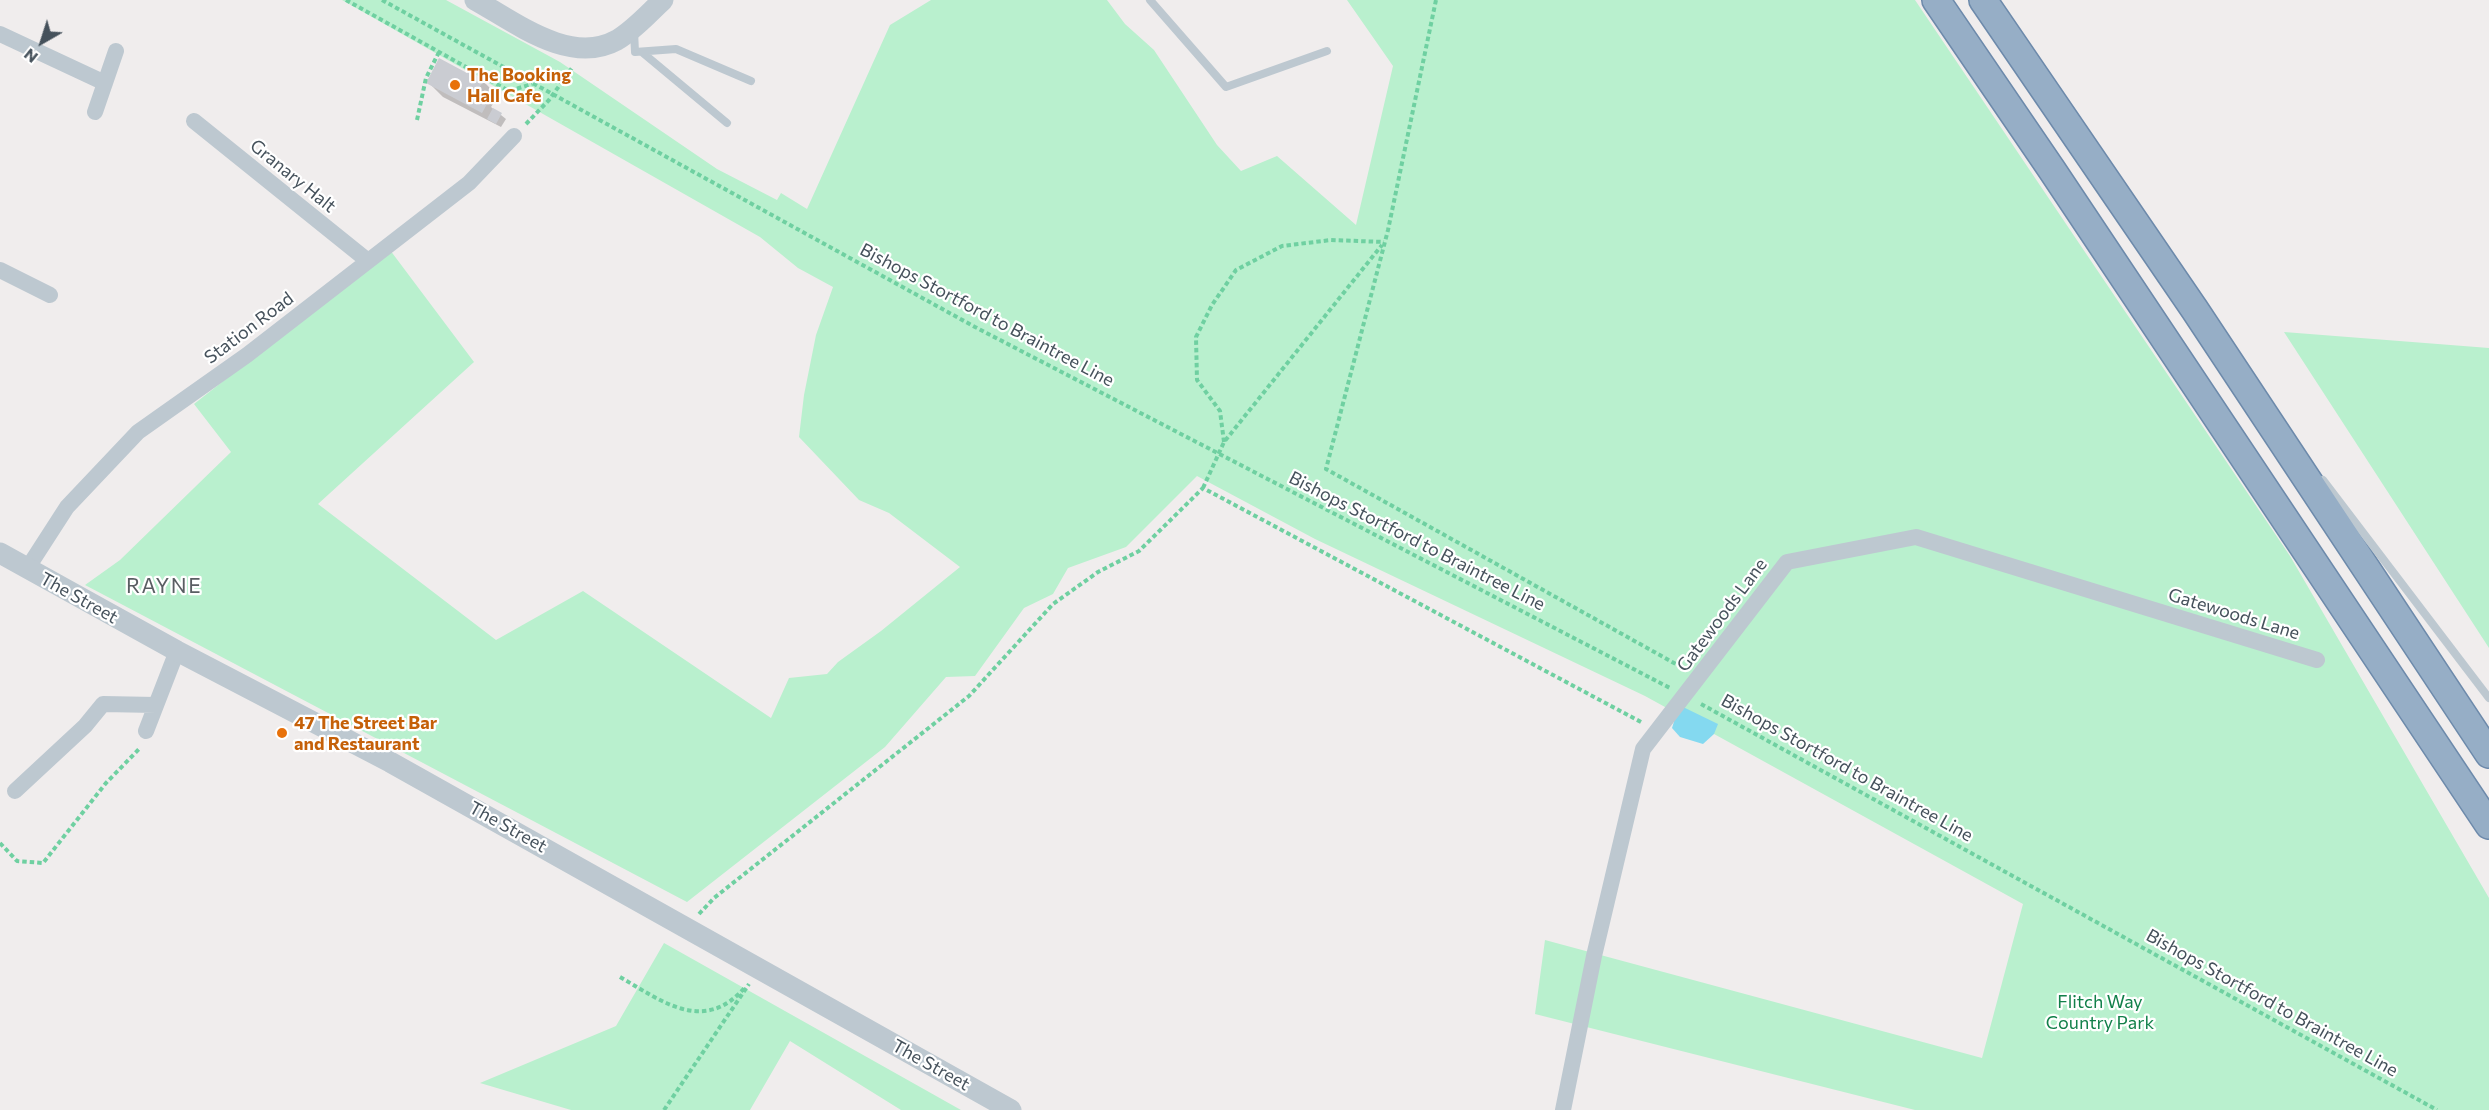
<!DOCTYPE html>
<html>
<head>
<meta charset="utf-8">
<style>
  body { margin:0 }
  #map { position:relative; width:2489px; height:1110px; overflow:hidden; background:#f0eded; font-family:Commissioner,sans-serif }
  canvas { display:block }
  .north { position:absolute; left:12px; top:12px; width:60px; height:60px; -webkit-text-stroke:4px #fff; paint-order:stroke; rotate:219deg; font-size:16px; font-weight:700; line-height:24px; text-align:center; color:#45515b }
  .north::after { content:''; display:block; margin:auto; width:21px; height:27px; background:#45515b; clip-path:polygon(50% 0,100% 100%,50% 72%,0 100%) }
</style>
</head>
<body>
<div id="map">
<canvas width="2489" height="1110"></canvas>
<div class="north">N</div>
</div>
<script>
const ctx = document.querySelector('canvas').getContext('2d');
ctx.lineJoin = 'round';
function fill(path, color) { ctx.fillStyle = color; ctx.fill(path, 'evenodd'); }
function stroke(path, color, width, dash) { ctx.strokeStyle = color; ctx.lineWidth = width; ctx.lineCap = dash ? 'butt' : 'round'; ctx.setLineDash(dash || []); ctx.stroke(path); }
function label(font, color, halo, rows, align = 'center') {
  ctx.font = font + ' Commissioner,sans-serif'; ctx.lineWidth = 4.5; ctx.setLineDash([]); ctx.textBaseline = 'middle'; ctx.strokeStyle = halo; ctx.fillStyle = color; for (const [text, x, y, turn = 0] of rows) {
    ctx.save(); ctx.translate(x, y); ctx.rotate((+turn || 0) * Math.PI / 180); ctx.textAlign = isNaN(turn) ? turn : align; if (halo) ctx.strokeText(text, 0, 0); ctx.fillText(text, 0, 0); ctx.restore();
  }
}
const green = new Path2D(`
  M342,0H446L560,62L717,169L777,200L781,193L807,209L890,25L931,0H1107L1125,24L1154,50L1217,145L1241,171L1277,156L1356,225L1393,66L1347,0H1915L2290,556L2489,898V1110H1915L1535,1014L1545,940L1982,1058L2023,904L1645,696L1315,539L1197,476L1126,547L1068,568L1053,594L1024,608L975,676L946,677L885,747L687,902L85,585L120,560L231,452L194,404L390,250L474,362L318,504L496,640L583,591L771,718L789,678L827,674L838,662L881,631L960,567L889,513L859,500L799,437L804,395L816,335L833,287L798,268L760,237Z
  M2284,332L2489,348V648Z
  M664,943L961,1110H901L790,1041L750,1110H571L480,1083L616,1026Z`);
const water = new Path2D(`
  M1683,707L1718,724L1714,734L1703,744L1680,737L1672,728L1676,715Z`);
const shadow = new Path2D(`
  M483,81L498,96L491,107L506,119L501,127L443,97L428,82Z`);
const building = new Path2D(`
  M439,58L467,73L468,71L484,80L475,95L488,102L482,113L426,83Z
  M493,108L502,113L496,124L487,119Z`);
const path = new Path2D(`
  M346,0L509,91L532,84
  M382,0L975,327L1670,688
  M1436,0L1388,230L1326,469L1683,668
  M417,120L426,78L439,52
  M526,124L549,100L572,68
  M1224,442L1220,411L1197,380L1196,337L1212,305L1236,270L1282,246L1331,240L1384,242
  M1203,488L1224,442L1382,245
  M1701,704L2437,1110
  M0,843L17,861L43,863L106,783L140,748
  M699,914L714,898L969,696L1053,604L1098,572L1139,551L1203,488L1641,722
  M620,977C663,1002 705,1035 746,986
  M664,1110L749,984`);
const service = new Path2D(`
  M1150,0L1226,87L1327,51
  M634,31L635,52L676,49L751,81
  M643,53L727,123
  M2323,480L2489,698`);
const minor = new Path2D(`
  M0,34L105,83
  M95,112L116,51
  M194,121L368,261
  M0,270L50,295
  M27,569L67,507L138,432L247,355L469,183L514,136
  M146,731L177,651
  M15,791L85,726L103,704L156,705
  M1563,1110L1594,956L1643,749L1787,562L1916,537L2317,660`);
const tertiary = new Path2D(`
  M475,0C515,22 570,66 617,40C634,30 648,14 663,0
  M0,553L177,651L390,762L1011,1110`);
const trunk = new Path2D(`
  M1936,0L2052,170L2489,825
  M1983,0L2195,310L2489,754`);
const markers = [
  [455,85,6,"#e8710a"],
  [282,733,6,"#e8710a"]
];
const foodNames = [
  ["The Booking",467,75],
  ["Hall Cafe",467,96],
  ["47 The Street Bar",294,723],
  ["and Restaurant",294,744]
];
const streetNames = [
  ["Granary Halt",293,176,39],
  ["Bishops Stortford to Braintree Line",987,315,28],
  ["Station Road",249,328,-37],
  ["Bishops Stortford to Braintree Line",1417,541,27],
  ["The Street",79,598,29],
  ["Gatewoods Lane",2234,614,17],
  ["Gatewoods Lane",1722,615,-53],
  ["Bishops Stortford to Braintree Line",1847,768,29],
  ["The Street",508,827,29],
  ["Bishops Stortford to Braintree Line",2272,1003,29],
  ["The Street",931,1065,29]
];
const parkNames = [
  ["Flitch Way",2100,1002],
  ["Country Park",2100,1023]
];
const quarterNames = [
  ["RAYNE",164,586]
];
fill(green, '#b9f0ce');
fill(water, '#84d9f0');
fill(shadow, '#0003');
fill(building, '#caccd2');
stroke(trunk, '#6d8aab', 30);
stroke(path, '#6fd0a1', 4, [4.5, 3]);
stroke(service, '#bdc8d0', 8);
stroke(minor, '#bdc8d0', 16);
stroke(tertiary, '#bdc8d0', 21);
stroke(trunk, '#96aec6', 27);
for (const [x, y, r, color] of markers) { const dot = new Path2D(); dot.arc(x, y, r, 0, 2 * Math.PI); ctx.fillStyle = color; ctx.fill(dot); stroke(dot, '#fff', 2); }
label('bold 18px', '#c56008', '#fff', foodNames, 'left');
label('18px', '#45515b', '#fff', streetNames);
label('18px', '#12804a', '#fff', parkNames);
ctx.letterSpacing = '1.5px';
label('21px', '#5a5e63', '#fff', quarterNames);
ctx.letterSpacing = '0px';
</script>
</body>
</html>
